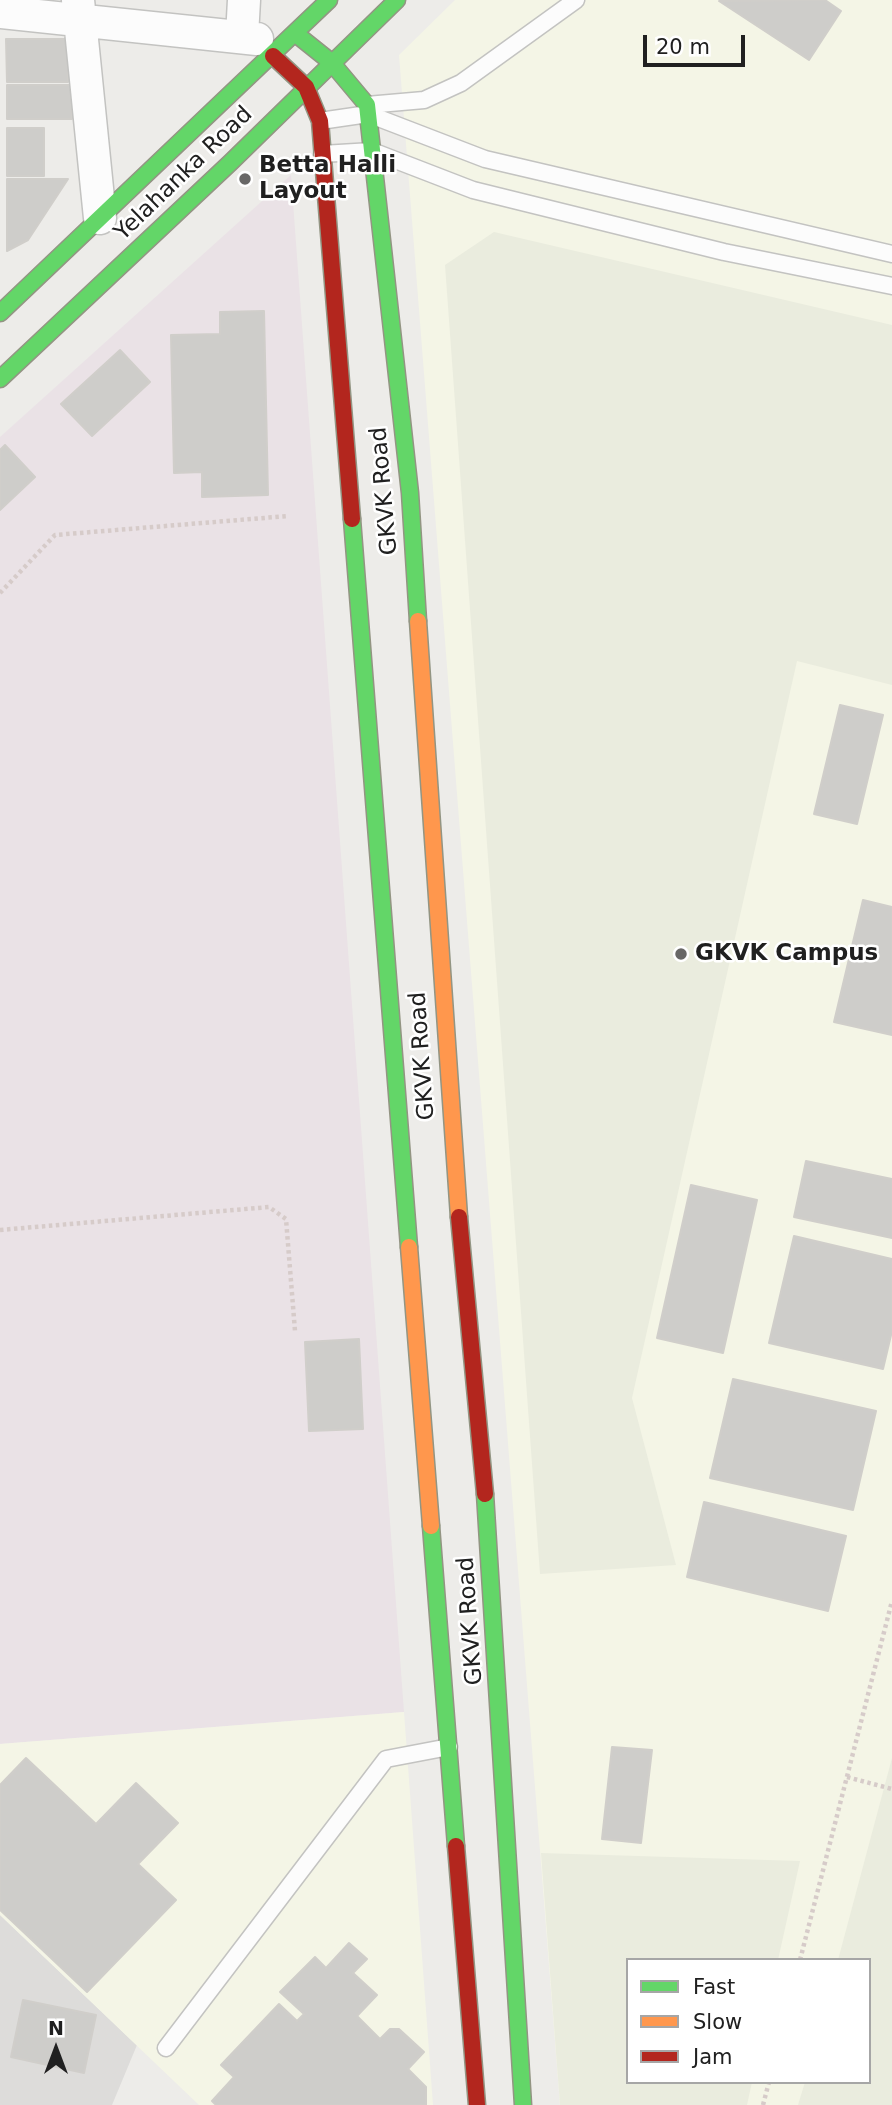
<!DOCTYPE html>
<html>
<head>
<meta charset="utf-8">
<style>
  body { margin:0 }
  #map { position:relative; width:892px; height:2105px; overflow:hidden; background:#edece9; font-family:"DejaVu Sans",sans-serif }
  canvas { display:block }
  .legend { position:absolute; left:626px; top:1958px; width:245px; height:126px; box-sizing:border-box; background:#fff; border:2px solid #a6a6a6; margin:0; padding:9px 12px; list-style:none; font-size:21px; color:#202020 }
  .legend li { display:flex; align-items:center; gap:14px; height:35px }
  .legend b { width:35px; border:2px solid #a6a6a6 }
  .north { position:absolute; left:21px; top:2014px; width:70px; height:70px; -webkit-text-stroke:5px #fff; paint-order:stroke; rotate:0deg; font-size:19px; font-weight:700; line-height:28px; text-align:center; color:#202020 }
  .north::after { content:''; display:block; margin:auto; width:24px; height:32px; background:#202020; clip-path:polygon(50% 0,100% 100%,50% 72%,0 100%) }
  .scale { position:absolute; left:643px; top:35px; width:102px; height:32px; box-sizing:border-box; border:4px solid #202020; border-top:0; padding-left:9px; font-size:21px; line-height:24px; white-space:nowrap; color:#202020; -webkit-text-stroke:5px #fff; paint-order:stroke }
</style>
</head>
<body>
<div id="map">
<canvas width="892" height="2105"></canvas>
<ul class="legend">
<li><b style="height:9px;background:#63d668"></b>Fast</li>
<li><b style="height:9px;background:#ff974d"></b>Slow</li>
<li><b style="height:9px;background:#b3261e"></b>Jam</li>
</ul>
<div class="north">N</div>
<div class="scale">20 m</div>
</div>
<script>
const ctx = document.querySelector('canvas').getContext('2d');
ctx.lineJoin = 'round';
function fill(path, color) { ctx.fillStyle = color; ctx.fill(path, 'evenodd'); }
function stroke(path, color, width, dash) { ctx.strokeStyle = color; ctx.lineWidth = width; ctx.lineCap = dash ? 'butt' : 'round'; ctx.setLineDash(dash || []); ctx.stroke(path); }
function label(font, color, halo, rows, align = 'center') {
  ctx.font = font + ' "DejaVu Sans",sans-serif'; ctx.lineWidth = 5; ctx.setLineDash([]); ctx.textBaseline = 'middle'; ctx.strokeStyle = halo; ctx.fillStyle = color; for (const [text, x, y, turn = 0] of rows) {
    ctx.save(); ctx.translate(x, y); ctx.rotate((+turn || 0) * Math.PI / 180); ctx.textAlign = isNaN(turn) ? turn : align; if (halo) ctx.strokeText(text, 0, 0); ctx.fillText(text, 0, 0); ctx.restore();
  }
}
const residential = new Path2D(`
  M0,1915L137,2045L112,2105H0Z`);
const industrial = new Path2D(`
  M291,175L404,1712L0,1744V437Z`);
const education = new Path2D(`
  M455,0H892V2105H560L399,55ZM628,1960H869V2082H628Z
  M404,1712L433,2105H199L0,1915V1744Z`);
const farmland = new Path2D(`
  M494,232L892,325V685L797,661L632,1398L676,1565L540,1574L445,265Z
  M892,1758V2105H798L805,2082H869V1960H838Z
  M541,1853L800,1861L778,1960H628V2082H752L747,2105H560Z`);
const building = new Path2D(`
  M825,0L841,11L809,60L719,1Z
  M6,39H68V82H7Z
  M7,85H72V119H7Z
  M7,128H44V176H7Z
  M7,179H68L28,240L7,251Z
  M264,311L268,495L202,497V472L174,473L171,335L220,334V312Z
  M120,350L150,382L92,436L61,404Z
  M5,445L35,477L0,510V450Z
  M840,705L883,715L857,824L814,814Z
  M863,900L892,907V1035L834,1022Z
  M806,1161L892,1179V1238L794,1217Z
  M691,1185L757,1200L723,1353L657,1338Z
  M794,1236L892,1259V1331L883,1369L769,1343Z
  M359,1339L363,1429L309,1431L305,1342Z
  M733,1379L876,1411L853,1510L710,1478Z
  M704,1502L846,1536L828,1611L687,1577Z
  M612,1747L652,1750L641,1843L602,1839Z
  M26,1758L96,1824L136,1783L178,1823L138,1864L176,1900L87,1992L0,1910V1785Z
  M349,1943L367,1959L353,1973L377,1995L357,2016L380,2039L390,2029H399L424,2052L408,2069L426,2087V2105H216L212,2101L234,2077L221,2065L279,2004L297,2021L304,2014L280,1992L315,1957L326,1968Z
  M23,2000L96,2015L84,2073L11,2057Z`);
const path = new Path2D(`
  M0,593L55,535L288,516
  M0,1230L269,1207L286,1219L295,1331
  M847,1777L892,1789
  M800,1960L892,1601
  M763,2105L769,2082`);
const lane = new Path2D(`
  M367,105L424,100L461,83L576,0
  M320,121L368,114L485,159L892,254
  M322,154L372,151L473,190L724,252L892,286
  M166,2048L386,1759L449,1747`);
const street = new Path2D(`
  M78,0L100,218
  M0,12L257,39
  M242,36L244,0`);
const fast = new Path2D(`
  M296,34L331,62L367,105L410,493L418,621
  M0,313L329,0
  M0,379L230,163L397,0
  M352,519L409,1247
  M485,1494L523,2105
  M431,1526L456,1846`);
const slow = new Path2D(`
  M418,621L459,1217
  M409,1247L431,1526`);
const jam = new Path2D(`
  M273,56L306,87L320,121L352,519
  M459,1217L485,1494
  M456,1846L477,2105`);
const markers = [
  [245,179,7,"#686766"],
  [681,954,7,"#686766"]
];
const poiNames = [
  ["Betta Halli",259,166],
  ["Layout",259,192],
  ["GKVK Campus",695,954]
];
const streetNames = [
  ["Yelahanka Road",184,174,-44],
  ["GKVK Road",385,491,-95],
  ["GKVK Road",423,1056,-94],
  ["GKVK Road",471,1621,-94]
];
fill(residential, '#dddcda');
fill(industrial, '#eae2e6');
fill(education, '#f4f5e6');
fill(farmland, '#eaecde');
fill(building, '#cecdca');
stroke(building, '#d0ceca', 2);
stroke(lane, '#c3c3c1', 19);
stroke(street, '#c3c3c1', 35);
stroke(fast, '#939583', 19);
stroke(slow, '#939583', 19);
stroke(jam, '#939583', 19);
stroke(path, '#d6cbc9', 4.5, [3.5, 3.5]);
stroke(lane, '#fcfcfc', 16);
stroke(street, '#fcfcfc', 32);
stroke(fast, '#63d668', 16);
stroke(slow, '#ff974d', 16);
stroke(jam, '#b3261e', 16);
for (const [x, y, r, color] of markers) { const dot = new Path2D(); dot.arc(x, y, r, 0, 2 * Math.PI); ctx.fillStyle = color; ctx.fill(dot); stroke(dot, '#fff', 2.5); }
label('bold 23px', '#202020', '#fff', poiNames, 'left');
label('23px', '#202020', '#fff', streetNames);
</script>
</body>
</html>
